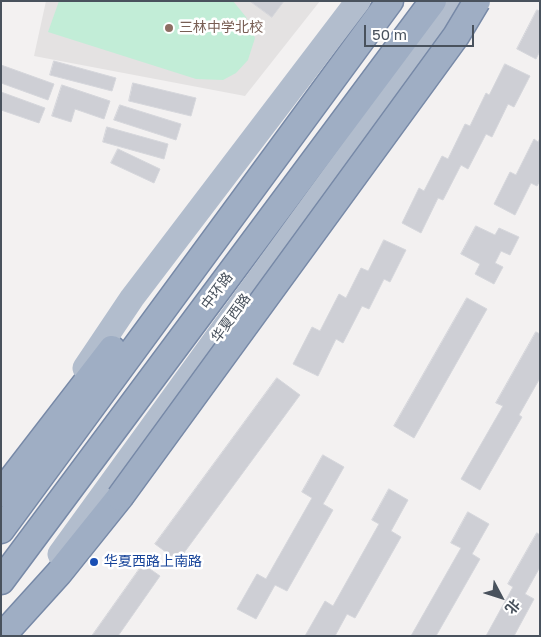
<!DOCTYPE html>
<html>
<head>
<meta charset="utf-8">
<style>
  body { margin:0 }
  #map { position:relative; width:541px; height:637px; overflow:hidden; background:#f3f1f1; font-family:"Golos Text","Noto Sans SC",sans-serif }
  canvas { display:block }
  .frame { position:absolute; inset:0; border:2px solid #49525d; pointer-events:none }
  .north { position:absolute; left:476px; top:572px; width:50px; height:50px; -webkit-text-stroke:4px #fff; paint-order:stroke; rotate:130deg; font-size:14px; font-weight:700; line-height:20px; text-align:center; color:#49525d }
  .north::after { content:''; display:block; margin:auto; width:18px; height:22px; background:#49525d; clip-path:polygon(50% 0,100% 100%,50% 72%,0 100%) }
  .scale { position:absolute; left:364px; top:25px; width:110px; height:22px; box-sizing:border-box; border:2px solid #49525d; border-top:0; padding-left:6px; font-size:15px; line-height:18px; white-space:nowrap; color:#49525d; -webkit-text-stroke:4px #fff; paint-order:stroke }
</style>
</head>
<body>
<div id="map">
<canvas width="541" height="637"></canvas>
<div class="frame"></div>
<div class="north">北</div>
<div class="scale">50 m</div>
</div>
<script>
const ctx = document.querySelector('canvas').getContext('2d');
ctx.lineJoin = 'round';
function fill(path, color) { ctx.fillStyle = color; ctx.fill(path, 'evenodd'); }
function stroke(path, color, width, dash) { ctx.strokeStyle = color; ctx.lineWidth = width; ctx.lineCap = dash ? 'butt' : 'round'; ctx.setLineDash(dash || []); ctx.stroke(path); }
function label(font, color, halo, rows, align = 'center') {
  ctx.font = font + ' "Golos Text","Noto Sans SC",sans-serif'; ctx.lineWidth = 5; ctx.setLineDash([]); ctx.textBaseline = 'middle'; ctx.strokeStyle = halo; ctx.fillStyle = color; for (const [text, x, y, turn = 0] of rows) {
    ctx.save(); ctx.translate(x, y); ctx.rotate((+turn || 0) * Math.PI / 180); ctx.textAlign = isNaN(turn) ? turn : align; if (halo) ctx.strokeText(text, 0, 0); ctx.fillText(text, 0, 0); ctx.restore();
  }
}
const education = new Path2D(`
  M46,1H320L245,96L34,56Z`);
const green = new Path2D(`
  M59,1H233L246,17L255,38L248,60L236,73L223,80L196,79L48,32Z`);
const building = new Path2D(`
  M250,1H284L272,17Z
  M537,10L540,11V51L536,59L517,49Z
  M54,61L116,78L112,91L50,75Z
  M505,64L530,76L514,107L508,104L492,137L486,134L468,169L461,165L443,200L438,198L421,233L402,223L419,188L424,191L442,156L448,159L465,124L470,126L486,93L489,95Z
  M1,65L54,84L48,100L1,83Z
  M133,83L196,98L191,116L129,101Z
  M62,85L110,101L104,119L75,109L71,122L52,116Z
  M1,92L45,108L39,123L1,110Z
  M120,105L181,124L176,140L114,120Z
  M107,127L168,144L164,159L103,142Z
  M540,138V181L537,186L531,183L515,215L494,204L510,172L516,175L534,139L538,142Z
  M118,149L160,169L154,183L111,163Z
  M476,226L495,235L499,228L519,237L510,255L501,251L495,263L503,267L494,284L475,274L480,264L461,254Z
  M384,240L406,250L390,282L384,279L369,309L362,306L343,343L336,339L318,376L293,364L312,327L320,331L339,294L346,298L361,268L368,271Z
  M467,298L487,309L414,438L394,426Z
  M536,332L540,334V378L519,415L522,417L480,490L461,479L503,406L496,403Z
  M277,378L300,395L178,561L155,544Z
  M323,455L344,467L323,504L333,510L287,591L275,585L256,619L237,609L257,574L266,579L312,498L302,492Z
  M389,489L408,500L391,531L401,537L355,618L347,614L335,636H305L325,601L333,606L379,524L372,520Z
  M468,512L489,524L472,554L480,559L436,636H411L461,548L451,543Z
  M537,533L540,535V567L525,594L534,599L514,636H486L513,587L508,584Z
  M143,564L160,576L118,636H92Z`);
const primary = new Path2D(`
  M85,368L132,298L358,1
  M60,554L461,1`);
const trunk = new Path2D(`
  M1,493L112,349
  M1,530L390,1
  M1,581L433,1
  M2,636L59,573L120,497`);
const trunkBridge = new Path2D(`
  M120,497L456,36L477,1`);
const markers = [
  [169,28,5,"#8d6e63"],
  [94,562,5,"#1a4fb4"]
];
const educationNames = [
  ["三林中学北校",179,28]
];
const streetNames = [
  ["中环路",217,291,-53],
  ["华夏西路",231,318,-54]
];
const transitNames = [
  ["华夏西路上南路",104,562]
];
fill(education, '#e4e2e2');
fill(green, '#c2edd7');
fill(building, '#cecfd5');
stroke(building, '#d5d6db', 1);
stroke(trunk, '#7789a7', 29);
stroke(primary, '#b2bdcd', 25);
stroke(trunk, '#9faec4', 26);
stroke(trunkBridge, '#7789a7', 29, []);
stroke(trunkBridge, '#9faec4', 26);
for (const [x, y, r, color] of markers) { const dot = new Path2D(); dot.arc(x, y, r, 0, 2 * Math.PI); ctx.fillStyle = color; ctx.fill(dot); stroke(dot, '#fff', 2); }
label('14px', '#785e54', '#fff', educationNames, 'left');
label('14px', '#49525d', '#fff', streetNames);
label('14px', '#164399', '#fff', transitNames, 'left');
</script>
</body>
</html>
